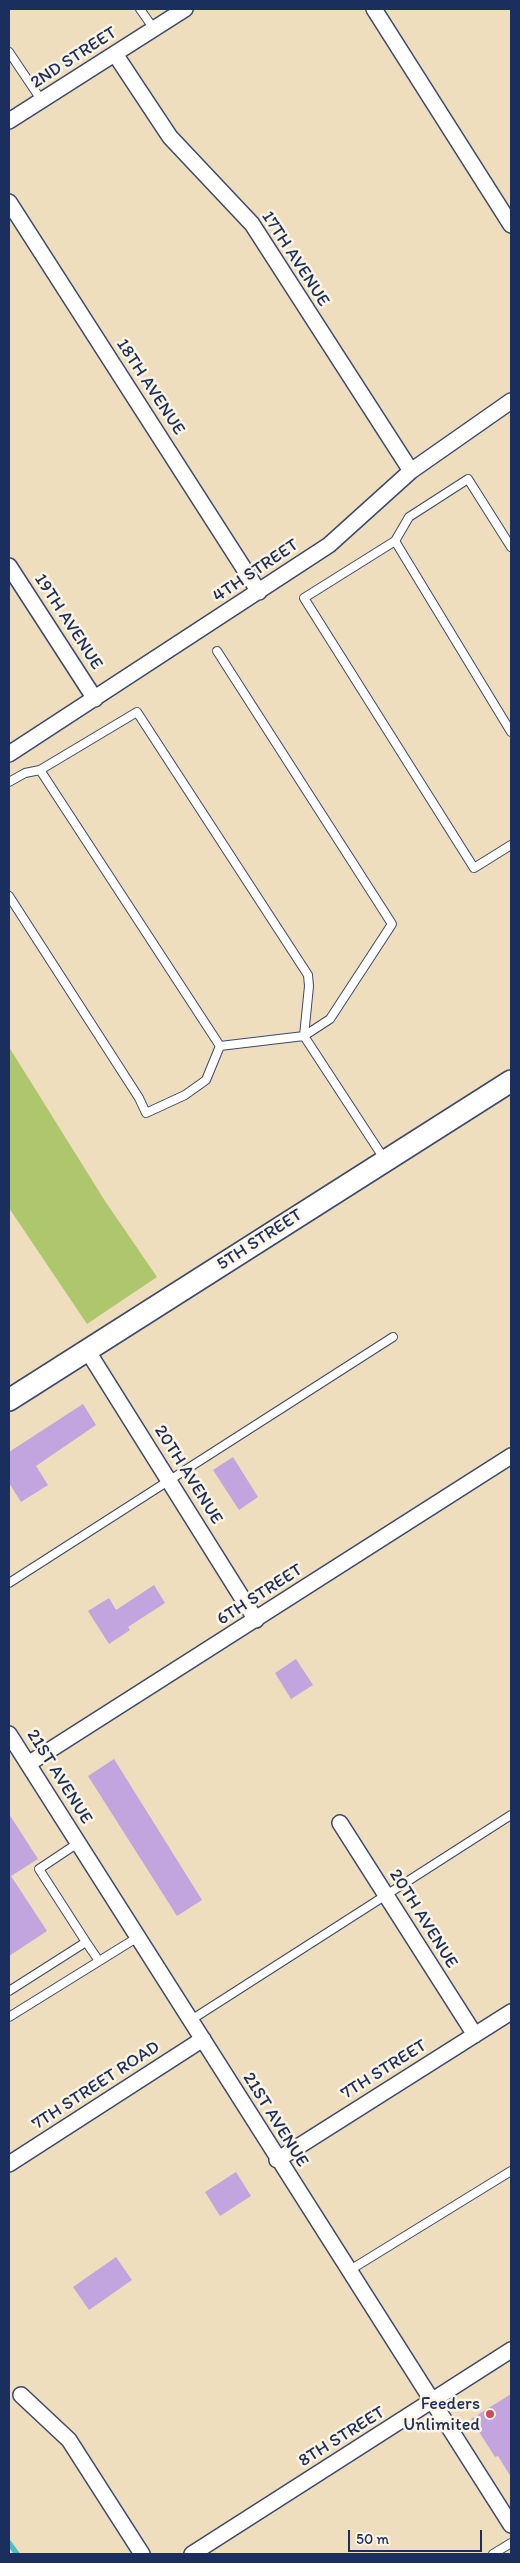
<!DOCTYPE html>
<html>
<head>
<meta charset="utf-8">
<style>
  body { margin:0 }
  #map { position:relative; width:520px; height:2563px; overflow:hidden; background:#eedebd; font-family:Itim,sans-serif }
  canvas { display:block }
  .frame { position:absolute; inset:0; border:10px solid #1b2f5e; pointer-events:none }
  .scale { position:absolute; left:348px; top:2530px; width:134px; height:22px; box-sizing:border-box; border:2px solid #1b2f5e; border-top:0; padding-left:6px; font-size:15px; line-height:18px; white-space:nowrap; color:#1b2f5e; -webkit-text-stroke:4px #fcf5e5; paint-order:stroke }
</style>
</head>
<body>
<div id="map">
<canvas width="520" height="2563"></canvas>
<div class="frame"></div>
<div class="scale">50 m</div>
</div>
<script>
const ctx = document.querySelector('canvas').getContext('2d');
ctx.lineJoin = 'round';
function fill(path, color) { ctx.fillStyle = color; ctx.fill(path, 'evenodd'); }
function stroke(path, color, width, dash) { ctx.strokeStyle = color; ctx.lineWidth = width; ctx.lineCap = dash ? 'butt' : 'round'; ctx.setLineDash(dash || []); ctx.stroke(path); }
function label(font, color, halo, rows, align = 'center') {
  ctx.font = font + ' Itim,sans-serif'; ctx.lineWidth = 5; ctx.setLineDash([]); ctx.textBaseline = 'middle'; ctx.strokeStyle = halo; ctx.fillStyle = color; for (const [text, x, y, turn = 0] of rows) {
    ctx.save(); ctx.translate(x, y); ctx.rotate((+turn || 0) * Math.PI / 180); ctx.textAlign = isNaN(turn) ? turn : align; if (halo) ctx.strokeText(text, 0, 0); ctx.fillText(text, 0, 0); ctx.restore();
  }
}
const green = new Path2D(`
  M9,1047L105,1201L157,1277L87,1324L9,1208Z`);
const stream = new Path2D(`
  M9,2543L17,2554`);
const building = new Path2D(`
  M83,1404L96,1425L36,1466L48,1485L21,1502L9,1483V1452Z
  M233,1457L258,1497L239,1510L213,1470Z
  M154,1585L165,1603L128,1627L130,1630L109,1644L88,1611L109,1598L116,1610Z
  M296,1659L313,1685L291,1699L275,1673Z
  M114,1759L202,1900L177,1916L88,1776Z
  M9,1814L38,1859L11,1876L47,1931L9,1956Z
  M236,2172L251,2196L220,2216L205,2192Z
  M116,2257L132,2280L89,2310L73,2287Z
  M511,2394V2477L498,2456L495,2457L471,2419Z`);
const lane = new Path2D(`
  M140,9L154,29
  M9,52L42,101
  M395,541L511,732
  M511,547L468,479L409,517L395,541L304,598L474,868L511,845
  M217,651L392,924L330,1019L304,1036
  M40,770L220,1046
  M9,782L25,773L40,770L137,712L308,975L309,986L304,1036
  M9,896L139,1098L146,1113L185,1095L206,1080L220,1046L304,1036L385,1160
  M9,1583L393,1337
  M78,1843L39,1869L86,1942
  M9,1991L86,1942L99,1961
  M9,2017L138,1937
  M191,2020L511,1815
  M350,2270L511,2171
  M493,2554L511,2543`);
const street = new Path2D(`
  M374,9L511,225
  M115,54L170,137L252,224L411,471
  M9,121L185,9
  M9,202L259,592
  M9,566L95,699
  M9,754L329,545L411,471L511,401
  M87,1350L256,1620
  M9,1734C177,1997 342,2262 511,2525
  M28,1764L511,1456
  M340,1823L475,2035
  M277,2160L511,2012
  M9,2164L203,2039
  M21,2395L69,2440L142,2554
  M192,2554L511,2350`);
const secondary = new Path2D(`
  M9,1400L511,1081`);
const markers = [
  [490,2414,5,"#d1495b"]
];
const streetNames = [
  ["2ND STREET",74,58,-33],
  ["17TH AVENUE",295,259,57],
  ["18TH AVENUE",150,387,57],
  ["4TH STREET",256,571,-34],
  ["19TH AVENUE",68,622,57],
  ["5TH STREET",260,1240,-33],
  ["20TH AVENUE",188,1475,58],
  ["6TH STREET",260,1595,-33],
  ["21ST AVENUE",59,1777,58],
  ["20TH AVENUE",423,1919,58],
  ["7TH STREET",384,2070,-32],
  ["7TH STREET ROAD",96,2086,-33],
  ["21ST AVENUE",275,2120,58],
  ["8TH STREET",342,2437,-32]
];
const poiNames = [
  ["Feeders",480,2404],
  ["Unlimited",480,2425]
];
fill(green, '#aec76d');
stroke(stream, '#4dbcc5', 5.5);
fill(building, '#c2a4de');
stroke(lane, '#3b496c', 10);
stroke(street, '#3b496c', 18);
stroke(secondary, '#3b496c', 24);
stroke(lane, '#fff', 8);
stroke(street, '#fff', 15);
stroke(secondary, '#fff', 21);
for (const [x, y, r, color] of markers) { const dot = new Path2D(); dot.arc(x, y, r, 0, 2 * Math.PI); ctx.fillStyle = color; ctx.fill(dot); stroke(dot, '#fcf5e5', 2); }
label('18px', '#1b2f5e', '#fcf5e5', streetNames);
label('18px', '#1b2f5e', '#fcf5e5', poiNames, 'right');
</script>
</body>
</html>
